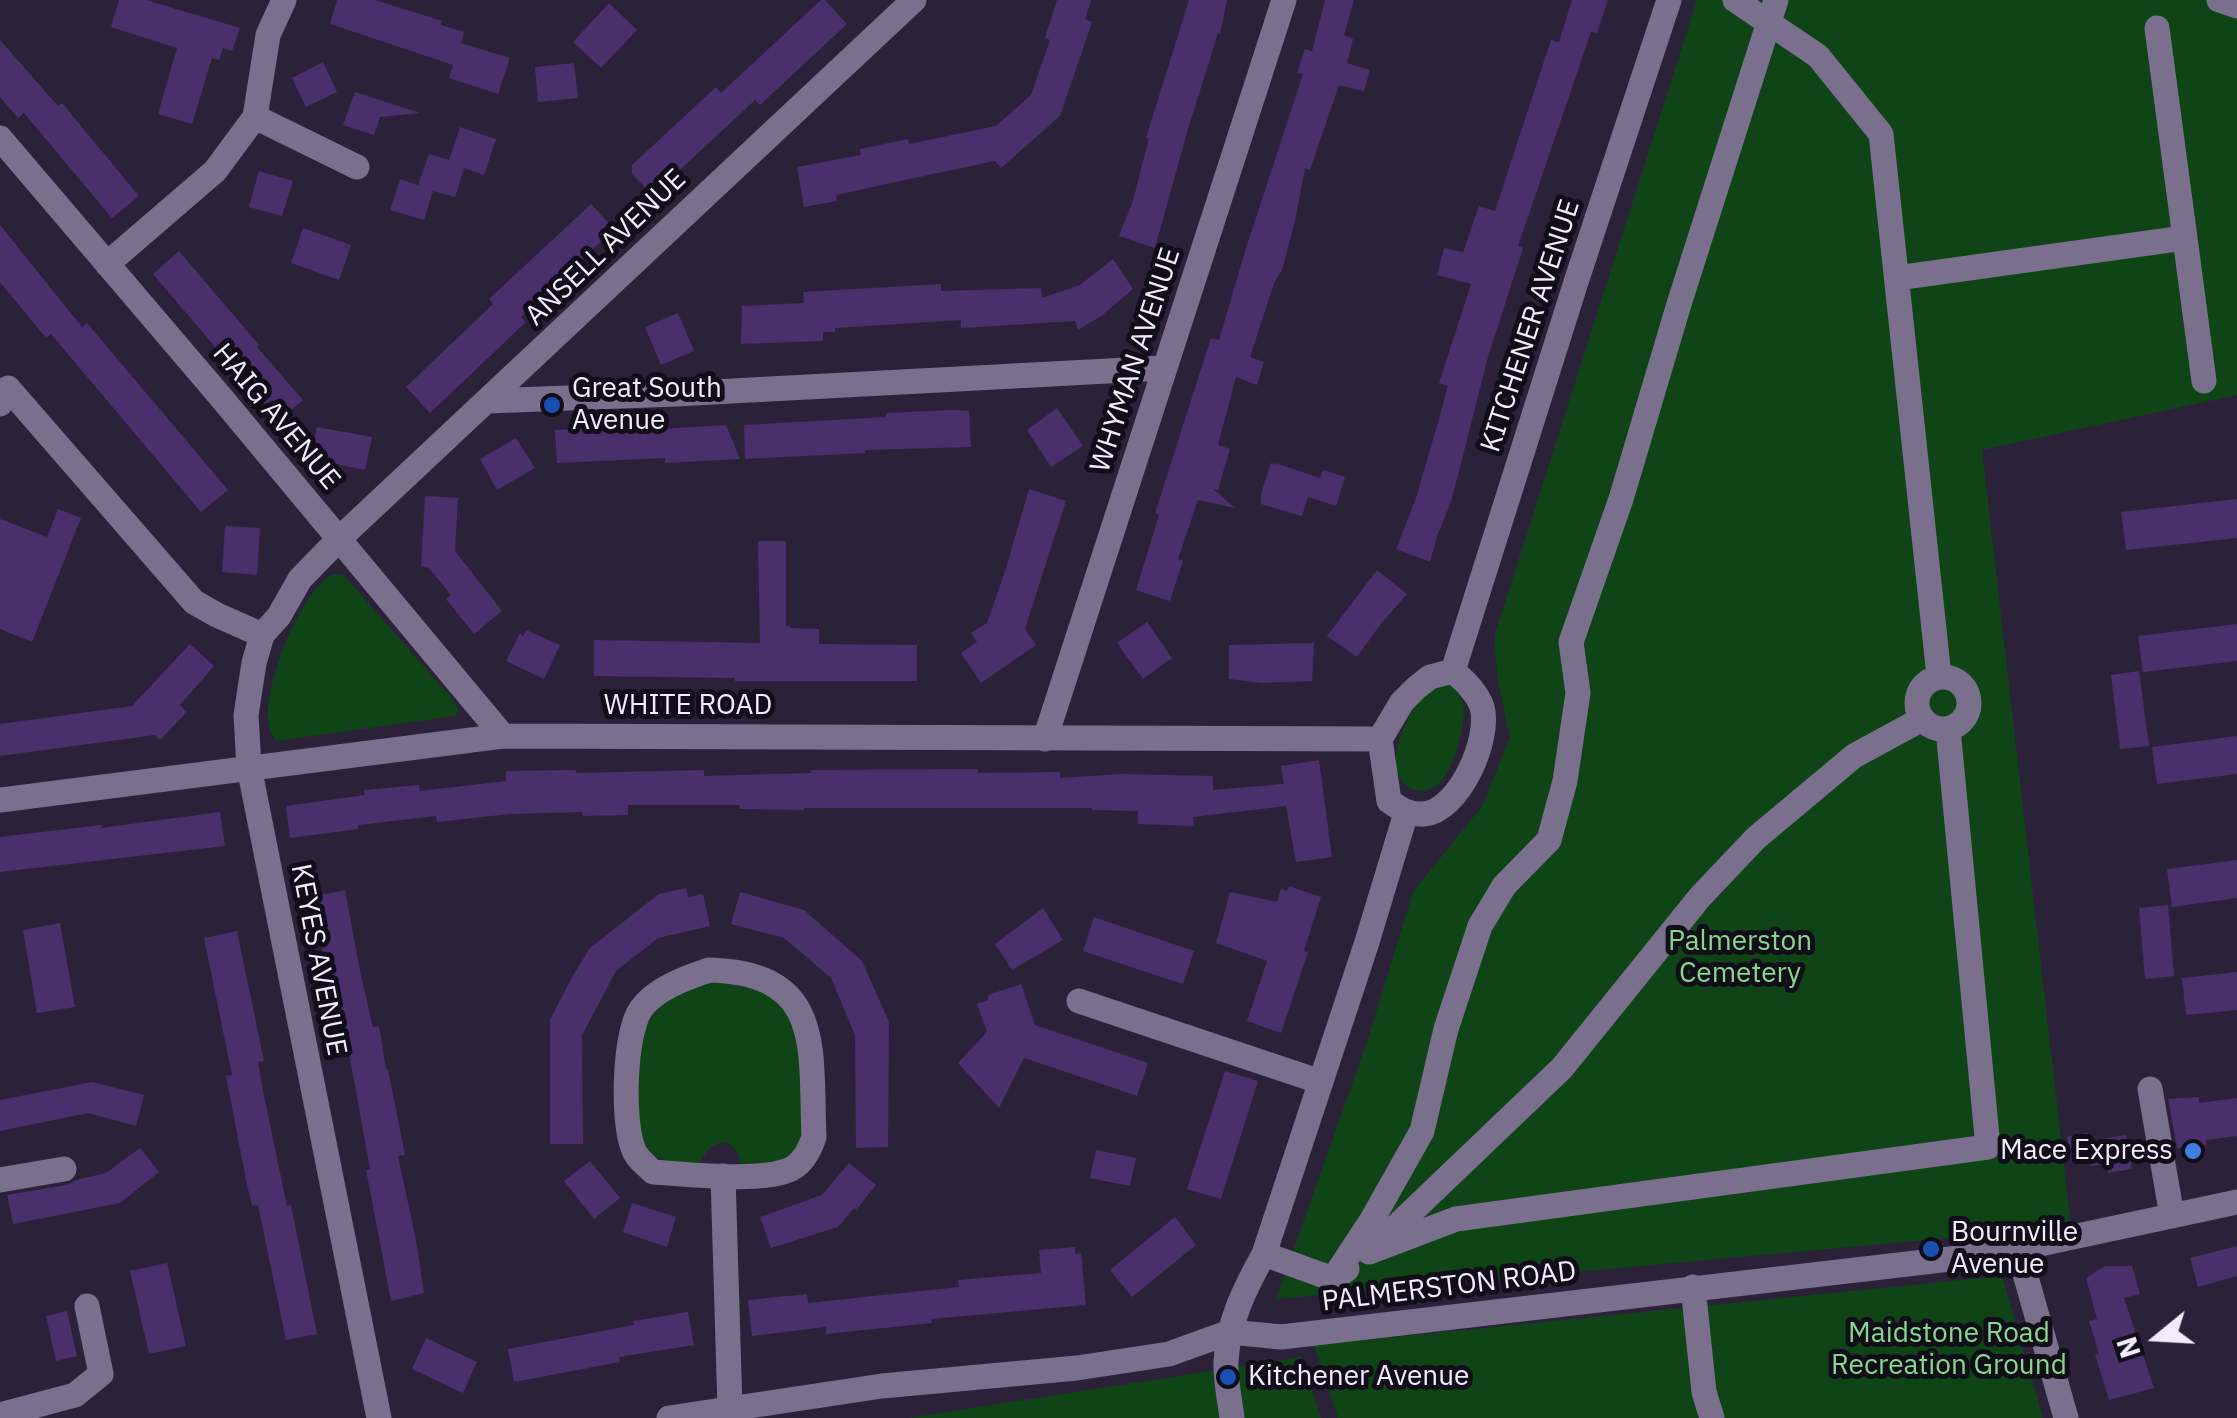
<!DOCTYPE html>
<html>
<head>
<meta charset="utf-8">
<style>
  body { margin:0 }
  #map { position:relative; width:2237px; height:1418px; overflow:hidden; background:#2b223a; font-family:"IBM Plex Sans",sans-serif }
  canvas { display:block }
  .north { position:absolute; left:2107px; top:1288px; width:100px; height:100px; -webkit-text-stroke:8px #120e19; paint-order:stroke; rotate:252deg; font-size:28px; font-weight:700; line-height:40px; text-align:center; color:#f2ecfd }
  .north::after { content:''; display:block; margin:auto; width:35px; height:45px; background:#f2ecfd; clip-path:polygon(50% 0,100% 100%,50% 72%,0 100%) }
</style>
</head>
<body>
<div id="map">
<canvas width="2237" height="1418"></canvas>
<div class="north">N</div>
</div>
<script>
const ctx = document.querySelector('canvas').getContext('2d');
ctx.lineJoin = 'round';
function fill(path, color) { ctx.fillStyle = color; ctx.fill(path, 'evenodd'); }
function stroke(path, color, width, dash) { ctx.strokeStyle = color; ctx.lineWidth = width; ctx.lineCap = dash ? 'butt' : 'round'; ctx.setLineDash(dash || []); ctx.stroke(path); }
function label(font, color, halo, rows, align = 'center') {
  ctx.font = font + ' "IBM Plex Sans",sans-serif'; ctx.lineWidth = 10; ctx.setLineDash([]); ctx.textBaseline = 'middle'; ctx.strokeStyle = halo; ctx.fillStyle = color; for (const [text, x, y, turn = 0] of rows) {
    ctx.save(); ctx.translate(x, y); ctx.rotate((+turn || 0) * Math.PI / 180); ctx.textAlign = isNaN(turn) ? turn : align; if (halo) ctx.strokeText(text, 0, 0); ctx.fillText(text, 0, 0); ctx.restore();
  }
}
const green = new Path2D(`
  M1697,0H2209L2237,8V395L1982,450L2071,1227L1276,1299L1367,1042L1413,892L1483,805L1510,737L1498,681L1494,637Z
  M333,574L342,575L347,579L456,703L458,712L455,716L276,741C273,734 268,728 268,720C265,683 300,591 333,574Z
  M1447,684C1467,696 1466,712 1461,731C1457,748 1453,769 1440,782C1422,800 1398,789 1396,765C1394,738 1413,707 1429,686Z
  M702,981L759,988L789,1012L801,1036L803,1131C795,1166 771,1163 741,1165C740,1159 738,1151 734,1148C720,1134 703,1151 700,1165C666,1163 648,1164 638,1125L640,1039L653,1015L665,1003L677,993Z
  M2002,1276L2043,1418H1338L1314,1345Z
  M1301,1357L1321,1418H908Z`);
const building = new Path2D(`
  M119,0H146L240,28L232,51L223,48L219,60L212,58L192,124L158,114L177,48L111,27Z
  M337,0H375L442,21L441,25L464,32L461,43L510,58L498,94L449,78L453,65L330,24Z
  M821,0H825L847,24L760,105L755,100L653,195L632,174V165L716,87L721,93Z
  M1057,0H1091L1085,19L1092,22L1060,116L1001,168L995,161L947,171L836,195L837,201L804,207L797,167L861,155L860,149L908,139L909,144L996,126L1031,95L1050,40L1045,38Z
  M1189,0H1227L1220,34L1218,33L1188,129L1155,248L1119,236L1133,201L1149,138H1146Z
  M1325,0H1354L1344,35L1353,39L1347,63L1370,70L1364,91L1339,85L1310,170L1305,168L1295,221L1282,270L1274,283L1250,357L1264,362L1257,385L1236,377L1218,445L1230,449L1218,490L1212,488L1235,508L1198,500L1178,559L1183,561L1170,601L1136,590L1159,515L1155,513L1211,338L1219,340L1246,248L1303,74L1297,73L1305,49L1312,51Z
  M1572,0H1608L1597,33L1591,32L1518,246L1523,248L1488,357L1451,502L1437,536L1430,562L1396,549L1416,498L1439,419L1448,386L1439,383L1471,284L1437,275L1444,248L1463,252L1479,206L1495,211L1551,40L1559,42Z
  M609,3L637,30L601,68L573,42Z
  M0,40L58,106L62,103L139,196L112,218L24,113L18,118L0,97Z
  M323,62L337,92L306,107L292,78Z
  M574,63L578,98L538,102L535,67Z
  M355,92L420,113L380,117L374,135L343,125Z
  M460,127L496,139L484,175L464,168L455,197L433,191L424,220L390,210L400,179L418,185L429,154L449,160Z
  M259,171L293,181L282,216L249,207Z
  M591,204L614,229L521,317L526,322L430,413L406,387L493,304L489,299Z
  M0,225L82,327L87,323L228,490L201,512L51,334L46,338L0,282Z
  M303,228L351,245L339,280L291,263Z
  M179,251L259,345L257,347L303,400L278,421L153,274Z
  M1113,259L1133,289L1101,316L1078,330L1075,321L961,328V320L835,328V332H823V341L741,344L742,306L804,303L803,292L941,284V291L1041,288L1042,298L1080,285Z
  M678,313L694,351L661,365L645,327Z
  M1057,408L1083,446L1051,467L1027,430Z
  M953,410L969,411L971,447L865,450V453L745,459L744,425L886,417V413Z
  M726,425L740,459L665,463V458L557,463L555,430L644,426L645,430Z
  M317,427L372,437L365,470L311,459Z
  M516,438L535,468L497,490L480,459Z
  M1271,463L1276,465V463L1320,478L1323,470L1345,477L1336,506L1308,497L1302,516L1261,504V494Z
  M1029,489L1066,501L1025,629L1036,645L981,683L961,653L977,642L971,633L987,623L1006,568Z
  M425,496L458,498L455,551L502,611L474,634L446,599L451,595L428,567L421,566Z
  M2237,499V538L2126,550L2121,512Z
  M58,509L81,518L32,642L0,629V519L47,537Z
  M225,526L260,528L257,575L222,572Z
  M758,541H786V626H790V628L819,629V644L917,645V681H735V678L594,676V640L760,643Z
  M1377,570L1407,594L1380,625L1357,657L1327,636Z
  M1147,622L1172,658L1143,679L1117,643Z
  M2237,624V661L2143,672L2138,636Z
  M526,630L560,645L544,679L506,661L520,633L523,637Z
  M1314,643L1312,681L1261,683L1229,679V645Z
  M190,644L214,666L180,705L187,712L160,740L155,735L0,756V724L132,706Z
  M2139,671L2149,746L2120,749L2111,675Z
  M2237,736V774L2157,784L2152,747Z
  M1319,760L1332,857L1296,862L1286,806L1193,817L1194,826L1138,824V811L1092,810V808H804V810L740,809L739,805H628V815L583,816L582,812L510,814L437,822L436,816L358,825V829L290,838L286,806L365,795L364,790L419,785L420,791L506,781V771L576,770V773L704,770V776L811,773V770L978,769V773L1060,772V778L1120,774L1213,776V790L1284,784L1281,766Z
  M220,812L225,846L0,872V837L101,825V828Z
  M2237,860V898L2172,907L2167,869Z
  M1289,886L1321,897L1304,951L1308,952L1281,1033L1247,1021L1267,961L1216,943L1230,892L1277,902L1281,889L1287,891Z
  M686,888L688,897L703,894L710,926L658,938L616,971L582,1035L583,1144H550V1020L572,977L590,948L623,922L659,894Z
  M345,890L361,976L373,1027L379,1026L386,1069H388L405,1155L398,1156L416,1240L424,1293L391,1301L366,1170L370,1169L344,1025L337,1026L312,897Z
  M740,892L804,910L862,961L889,1022L888,1147L856,1148L855,1035L831,978L784,938L731,924Z
  M2168,905L2174,976L2145,979L2139,908Z
  M1043,908L1063,940L1012,970L995,944Z
  M1094,917L1194,951L1183,984L1083,951Z
  M60,923L75,1007L37,1013L23,930Z
  M237,931L264,1061L258,1062L263,1091L287,1206L291,1205L317,1334L286,1340L258,1205L252,1206L247,1185L226,1076L232,1075L204,938Z
  M2237,972V1010L2186,1015L2182,978Z
  M1021,984L1035,1025L1148,1063L1137,1096L1024,1058L999,1108L958,1063L987,1032L977,1004L988,1000V995Z
  M1225,1071L1258,1081L1221,1199L1187,1189Z
  M92,1082L144,1095L136,1126L88,1113L0,1131V1100Z
  M2199,1097V1103L2237,1098V1136L2206,1140V1145L2177,1148L2168,1099Z
  M2088,1133L2089,1141L2126,1135L2132,1169L2108,1173L2107,1164L2091,1166L2089,1158L2071,1162L2067,1137Z
  M140,1148L159,1172L120,1203L13,1224L7,1195L67,1185L76,1180L106,1173Z
  M1096,1150L1136,1158L1130,1186L1090,1178Z
  M590,1161L620,1198L594,1219L564,1181Z
  M849,1163L876,1185L856,1210L854,1208L838,1227L771,1248L760,1217L822,1195Z
  M632,1203L676,1217L667,1247L623,1232Z
  M1175,1217L1196,1245L1132,1297L1110,1270Z
  M2237,1246V1276L2198,1287L2190,1258Z
  M1075,1247V1254L1081,1253L1086,1305L931,1319L932,1323L826,1334V1327L752,1336L748,1300L807,1294L808,1303L959,1287L958,1280L1041,1273L1039,1250Z
  M167,1263L186,1346L149,1354L130,1271Z
  M2105,1266H2132L2140,1294L2124,1298L2154,1388L2109,1400L2095,1354H2099L2089,1321L2097,1319L2086,1278Z
  M67,1311L77,1356L56,1361L46,1316Z
  M688,1312L694,1345L619,1357L620,1362L514,1382L508,1349L634,1325L633,1321Z
  M426,1338L477,1362L463,1393L412,1369Z`);
const minor = new Path2D(`
  M1735,0L1818,56L1881,134L1939,676
  M2219,0L2237,6
  M2157,28L2204,381
  M255,117L357,167
  M0,138L219,395L503,736
  M107,264L215,171L255,117L268,35L284,0
  M1897,278L2184,238
  M487,401L676,394L1164,368
  M0,404L8,388L194,602L217,615L262,635
  M1453,671L1576,282L1669,0
  M1453,671C1464,680 1477,693 1482,707C1491,739 1459,811 1424,814C1409,815 1400,809 1389,801L1380,739L1402,702L1416,688L1430,677Z
  M1917 703a26 26 0 1 1 52 0a26 26 0 1 1-52 0Z
  M1045,739L1284,0
  M0,800L503,736L1380,739
  M709,970C825,973 810,1048 814,1137C810,1149 803,1163 791,1169C762,1183 686,1174 653,1172C645,1164 636,1158 633,1148C622,1120 624,1034 641,1009C656,988 686,978 709,970Z
  M1079,1001L1321,1082
  M2150,1089L2172,1216
  M723,1176L730,1409
  M0,1180L64,1169
  M1382,1240L1562,1068L1700,897L1756,838L1854,756L1922,719
  M2018,1249L2066,1418
  M1369,1252L1456,1219L1988,1147L1948,729
  M1264,1254L1333,1279L1347,1269
  M1333,1279L1373,1218L1422,1131L1446,1029L1480,926L1504,886L1549,840L1565,781L1578,693L1571,642L1621,499L1679,304L1776,0
  M1693,1287L1704,1392L1712,1418
  M0,1415L75,1395L101,1374L87,1306
  M379,1418L249,767L246,715L254,663L262,635L279,616L300,579L339,539L914,0
  M669,1418L882,1386L1077,1368L1169,1354L1230,1332L1281,1337L1993,1254L2237,1202
  M1232,1418C1230,1400 1225,1379 1226,1361C1228,1322 1245,1288 1264,1254L1367,942L1406,813`);
const markers = [
  [552,405,10,"#1a4fb4"],
  [2193,1151,10,"#3f7fe0"],
  [1931,1249,10,"#1a4fb4"],
  [1228,1377,10,"#1a4fb4"]
];
const streetNames = [
  ["ANSELL AVENUE",606,248,-44],
  ["KITCHENER AVENUE",1531,326,-72],
  ["WHYMAN AVENUE",1136,360,-72],
  ["HAIG AVENUE",276,417,50],
  ["WHITE ROAD",688,706],
  ["KEYES AVENUE",318,960,79],
  ["PALMERSTON ROAD",1449,1287,-7]
];
const poiNames = [
  ["Great South",572,389],
  ["Avenue",572,421],
  ["Mace Express",2173,1151,"right"],
  ["Bournville",1951,1233],
  ["Avenue",1951,1265],
  ["Kitchener Avenue",1248,1377]
];
const parkNames = [
  ["Palmerston",1740,942],
  ["Cemetery",1740,974],
  ["Maidstone Road",1949,1334],
  ["Recreation Ground",1949,1366]
];
fill(green, '#0f4417');
fill(building, '#492f6c');
stroke(minor, '#7a708d', 25);
for (const [x, y, r, color] of markers) { const dot = new Path2D(); dot.arc(x, y, r, 0, 2 * Math.PI); ctx.fillStyle = color; ctx.fill(dot); stroke(dot, '#120e19', 4); }
label('28px', '#f2ecfd', '#120e19', streetNames);
label('28px', '#f2ecfd', '#120e19', poiNames, 'left');
label('28px', '#86d88b', '#120e19', parkNames);
</script>
</body>
</html>
